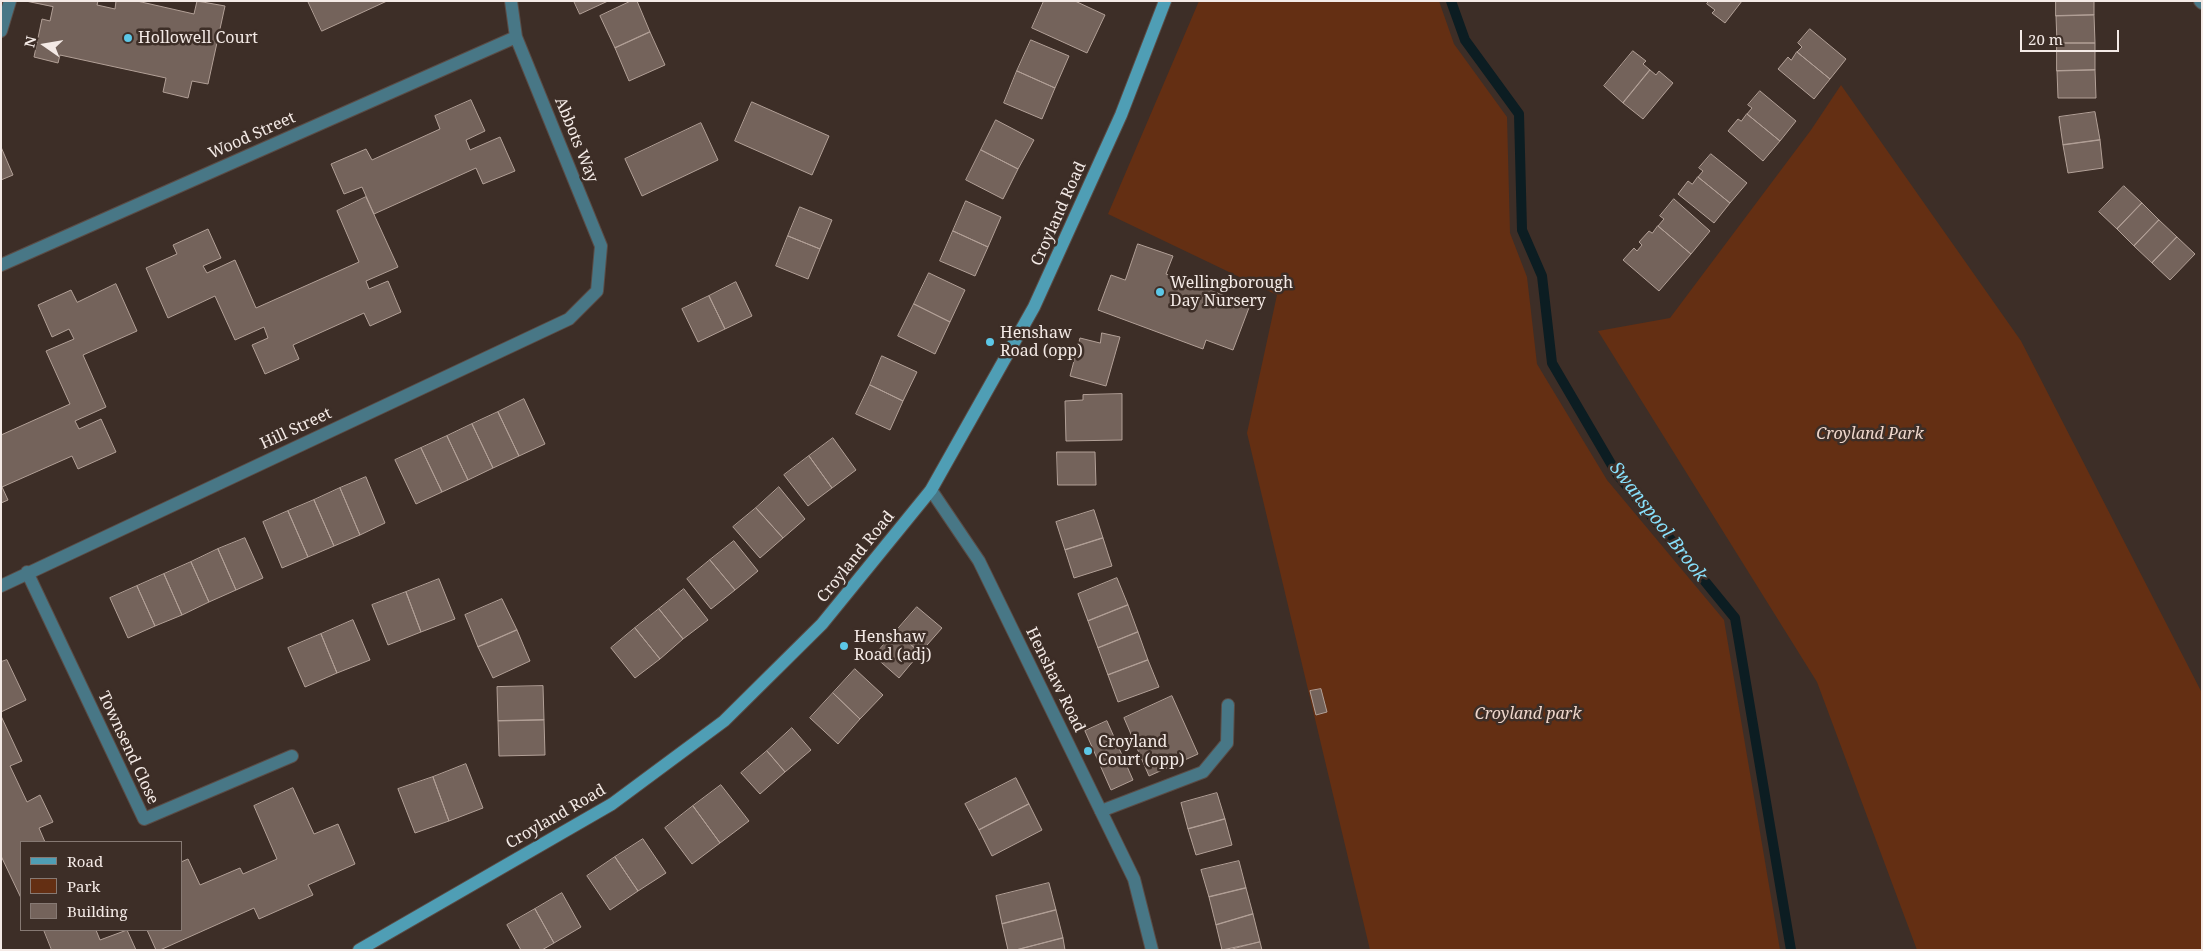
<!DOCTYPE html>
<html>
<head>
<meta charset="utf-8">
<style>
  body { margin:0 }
  #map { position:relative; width:2203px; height:951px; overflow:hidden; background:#3d2e27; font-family:"Noto Serif",serif }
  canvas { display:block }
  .frame { position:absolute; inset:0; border:2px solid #f4eae6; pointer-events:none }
  .legend { position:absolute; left:20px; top:841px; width:162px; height:90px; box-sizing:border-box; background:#3d2e27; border:1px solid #867973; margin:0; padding:6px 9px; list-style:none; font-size:15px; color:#f4eae6 }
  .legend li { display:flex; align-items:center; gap:10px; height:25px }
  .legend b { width:25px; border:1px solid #867973 }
  .north { position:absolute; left:20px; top:20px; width:50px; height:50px; -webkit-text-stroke:4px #3d2e27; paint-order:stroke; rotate:283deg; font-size:14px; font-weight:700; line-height:20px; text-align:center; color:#f4eae6 }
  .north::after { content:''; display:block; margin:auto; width:18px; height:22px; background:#f4eae6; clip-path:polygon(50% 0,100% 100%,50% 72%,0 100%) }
  .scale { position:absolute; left:2020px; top:30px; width:99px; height:22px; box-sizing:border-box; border:2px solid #f4eae6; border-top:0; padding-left:6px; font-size:15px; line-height:18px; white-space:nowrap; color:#f4eae6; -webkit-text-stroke:4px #3d2e27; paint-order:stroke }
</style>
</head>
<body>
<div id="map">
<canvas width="2203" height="951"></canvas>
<div class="frame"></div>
<ul class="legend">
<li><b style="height:6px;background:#4f9eb5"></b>Road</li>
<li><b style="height:14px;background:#642f13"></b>Park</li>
<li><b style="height:14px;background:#74635b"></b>Building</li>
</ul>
<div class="north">N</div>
<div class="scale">20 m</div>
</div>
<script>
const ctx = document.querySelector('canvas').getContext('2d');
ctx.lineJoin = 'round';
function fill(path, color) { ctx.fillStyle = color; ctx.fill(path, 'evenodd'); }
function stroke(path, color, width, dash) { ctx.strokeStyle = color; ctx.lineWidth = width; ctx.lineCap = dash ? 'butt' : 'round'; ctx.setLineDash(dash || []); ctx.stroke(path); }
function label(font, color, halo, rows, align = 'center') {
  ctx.font = font + ' "Noto Serif",serif'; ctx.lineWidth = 5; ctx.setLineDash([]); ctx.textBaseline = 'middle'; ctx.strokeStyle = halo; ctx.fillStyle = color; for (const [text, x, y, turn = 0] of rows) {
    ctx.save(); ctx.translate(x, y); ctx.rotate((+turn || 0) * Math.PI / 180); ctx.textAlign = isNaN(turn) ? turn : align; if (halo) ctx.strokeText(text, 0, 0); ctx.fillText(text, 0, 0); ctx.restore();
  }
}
const green = new Path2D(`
  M1199,1H1439L1454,44L1507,117L1510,233L1527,277L1537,364L1607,480L1724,620L1780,950H1370L1247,433L1277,295L1108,214Z
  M1841,85L2021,341L2202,693V950H1917L1817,682L1598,331L1670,318L1811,130Z`);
const stream = new Path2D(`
  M1451,1L1465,40L1519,114L1522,230L1542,276L1552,363L1617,474L1735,618L1791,950`);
const building = new Path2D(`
  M26,1H98L97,5L115,9L116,1H137L194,14L197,1L225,6L208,84L192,81L188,98L163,92L166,78L60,55L58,63L34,57L42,19L50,21L53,7Z
  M308,1H387L322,31Z
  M574,1H608L580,14Z
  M631,1H637L650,32L615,48L600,16Z
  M1044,1H1075L1105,15L1087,53L1032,28Z
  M1709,1H1742L1725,23L1712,13L1715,10L1707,4Z
  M2056,1H2094V15L2056,16Z
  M2094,15L2095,43H2057L2056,16Z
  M1810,29L1846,59L1830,79L1797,52L1802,47L1798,43Z
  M650,32L665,65L629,81L615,48Z
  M1031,40L1069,56L1055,88L1017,71Z
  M2057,43H2095V70L2057,71Z
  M1633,51L1646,61L1643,64L1650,70L1623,103L1604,86Z
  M1797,52L1830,79L1814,99L1778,69L1788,57L1791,60Z
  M1650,70L1656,75L1659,71L1673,83L1643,119L1623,103Z
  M2095,70L2096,98H2058L2057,71Z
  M1017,71L1055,88L1042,119L1004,103Z
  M1760,91L1796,121L1780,141L1747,114L1752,108L1748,105Z
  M471,100L485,131L466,140L470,150L500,137L515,171L483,184L476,168L374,214L362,187L344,194L331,164L366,149L372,160L440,129L435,116Z
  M752,102L829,136L812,175L735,141Z
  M2095,112L2100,140L2063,145L2059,117Z
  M1747,114L1780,141L1763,161L1728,131L1738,119L1741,121Z
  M996,120L1034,140L1018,169L981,150Z
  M701,123L718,160L642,196L625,159Z
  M2100,140L2103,168L2068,173L2063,145Z
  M1,147L13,175L1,180Z
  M981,150L1018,169L1003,199L966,180Z
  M1711,154L1747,183L1730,203L1698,177L1703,171L1699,168Z
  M1698,177L1730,203L1714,223L1678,194L1688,181L1692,184Z
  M2124,186L2142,203L2117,229L2099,212Z
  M366,197L398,267L366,281L369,289L388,281L401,312L370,326L364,313L293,345L299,359L265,374L252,345L268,338L264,327L235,340L215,296L168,318L146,268L177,254L173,245L208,229L221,258L203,266L207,273L235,260L256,308L359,262L337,211Z
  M1674,199L1710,231L1691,254L1658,226L1664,219L1660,216Z
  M966,201L1001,217L988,247L953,231Z
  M2142,203L2159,220L2134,246L2117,229Z
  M800,207L832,220L820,249L788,236Z
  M2159,220L2177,237L2152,263L2134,246Z
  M1658,226L1691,254L1659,291L1623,260L1634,248L1637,251L1642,245L1639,242L1649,231L1652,233Z
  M953,231L988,247L975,276L940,261Z
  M788,236L820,249L808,279L776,266Z
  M2177,237L2195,254L2170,280L2152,263Z
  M1138,244L1173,256L1166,274L1250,305L1233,350L1206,340L1203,349L1098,310L1111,275L1125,280Z
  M929,273L965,290L950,322L914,304Z
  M736,282L752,316L725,329L709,296Z
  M116,284L137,331L83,355L106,407L75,421L79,429L101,419L116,452L78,469L72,456L2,487L8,500L1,503V435L70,404L46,351L74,339L69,329L52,337L38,305L71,290L77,302Z
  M709,296L725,329L698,342L682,309Z
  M914,304L950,322L935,354L898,336Z
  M1102,333L1120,337L1106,386L1070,376L1080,338L1100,343Z
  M882,356L917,372L903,401L870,385Z
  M870,385L903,401L890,430L856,414Z
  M1122,394V440L1066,441L1065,401L1083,400V395Z
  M524,399L545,444L519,456L498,412Z
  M498,412L519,456L493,468L472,424Z
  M472,424L493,468L468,480L447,436Z
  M447,436L468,480L442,492L421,448Z
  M833,438L856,470L832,488L809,456Z
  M421,448L442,492L416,504L395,460Z
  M1057,452H1095L1096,485H1058Z
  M809,456L832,488L808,506L784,475Z
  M366,477L385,523L360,535L340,488Z
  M779,487L805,519L783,538L756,508Z
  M340,488L360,535L334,546L314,500Z
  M314,500L334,546L308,557L288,511Z
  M756,508L783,538L760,558L733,527Z
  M1094,510L1103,538L1065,550L1056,522Z
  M288,511L308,557L282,568L263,522Z
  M245,538L263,578L236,590L218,549Z
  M1103,538L1112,566L1074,578L1065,550Z
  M734,541L758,571L735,590L710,560Z
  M218,549L236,590L209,602L191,562Z
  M710,560L735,590L711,609L687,579Z
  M191,562L209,602L182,615L164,574Z
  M164,574L182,615L155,626L137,586Z
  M1117,578L1128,605L1088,621L1078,594Z
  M439,579L455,619L421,632L406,592Z
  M137,586L155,626L128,638L110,598Z
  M684,589L708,620L683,639L659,609Z
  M406,592L421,632L388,645L372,605Z
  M502,599L517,630L478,647L465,615Z
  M1128,605L1138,632L1098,648L1088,621Z
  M917,607L942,628L920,653L896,631Z
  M659,609L683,639L660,659L635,628Z
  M353,620L370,660L337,673L321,634Z
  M635,628L660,659L635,678L611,648Z
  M517,630L530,661L493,678L478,647Z
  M896,631L920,653L899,678L874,656Z
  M1138,632L1148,660L1108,675L1098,648Z
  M321,634L337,673L305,687L288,648Z
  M7,660L26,700L1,712V662Z
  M1148,660L1159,687L1118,702L1108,675Z
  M855,669L883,695L860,719L833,693Z
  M543,686L544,720L498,721L497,687Z
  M1321,689L1327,712L1316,715L1310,691Z
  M833,693L860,719L838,744L810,718Z
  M1172,696L1198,754L1149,776L1124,718Z
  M1,716L22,761L10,766L27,802L40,795L53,822L39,828L45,842H21V898L1,856Z
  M544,720L545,755L499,756L498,721Z
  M1107,721L1133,780L1111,790L1085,731Z
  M792,728L811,750L785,772L767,751Z
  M767,751L785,772L760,794L741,773Z
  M466,764L483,808L449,821L433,777Z
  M433,777L449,821L415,833L398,789Z
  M1016,778L1029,804L979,830L965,804Z
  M721,785L749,821L720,843L693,806Z
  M293,788L314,834L338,824L355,864L308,885L313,895L259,919L254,908L160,950H156L147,930H181V862L188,859L200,885L240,868L243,874L277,859L254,806Z
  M1217,793L1225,819L1188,829L1181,803Z
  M1029,804L1042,830L992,856L979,830Z
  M693,806L720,843L692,864L665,828Z
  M1225,819L1232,845L1196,855L1188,829Z
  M643,839L666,873L638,891L615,857Z
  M615,857L638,891L610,910L587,876Z
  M1239,861L1246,888L1209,897L1201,870Z
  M1049,883L1056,910L1002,924L996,896Z
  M1246,888L1253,914L1216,925L1209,897Z
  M562,893L581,927L554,943L535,909Z
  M535,909L554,943L542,950H521L507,925Z
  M1056,910L1063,938L1016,950H1008L1002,924Z
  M1253,914L1260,942L1222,950L1216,925Z
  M44,930H96L100,940L127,930L136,950H52Z
  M1063,938L1065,950H1016Z
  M1260,942L1262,950H1229Z`);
const lane = new Path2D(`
  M1101,811L1203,772L1227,743L1228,705`);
const street = new Path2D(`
  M2200,1L2202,3
  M1,31L10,1
  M1,265L516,37
  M931,490L979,561L1134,879L1152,950
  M27,572L144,819L292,756
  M1,586L569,319L597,291L601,246L516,37L511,1`);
const secondary = new Path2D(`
  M359,950L612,804L724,721L822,624L931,490L1034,307L1121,115L1165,1`);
const markers = [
  [128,38,5,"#5cc7e7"],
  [1160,292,5,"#5cc7e7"],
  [990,342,5,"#5cc7e7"],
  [844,646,5,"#5cc7e7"],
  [1088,751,5,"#5cc7e7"]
];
const poiNames = [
  ["Hollowell Court",138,38],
  ["Wellingborough",1170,283],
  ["Day Nursery",1170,301],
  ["Henshaw",1000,333],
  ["Road (opp)",1000,351],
  ["Henshaw",854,637],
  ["Road (adj)",854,655],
  ["Croyland",1098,742],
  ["Court (opp)",1098,760]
];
const streetNames = [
  ["Wood Street",252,136,-24],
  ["Abbots Way",576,140,68],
  ["Croyland Road",1059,214,-66],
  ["Hill Street",296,429,-25],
  ["Croyland Road",856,557,-51],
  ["Henshaw Road",1055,680,64],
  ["Townsend Close",128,748,65],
  ["Croyland Road",556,817,-30]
];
const parkNames = [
  ["Croyland Park",1870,434],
  ["Croyland park",1528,714]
];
const waterNames = [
  ["Swanspool Brook",1658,522,52]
];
fill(green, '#642f13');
stroke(stream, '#0c1d22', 10);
fill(building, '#74635b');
stroke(building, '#b2a097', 1);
stroke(lane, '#5a4c46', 14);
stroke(street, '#5a4c46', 14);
stroke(secondary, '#5a4c46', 14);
stroke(lane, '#487786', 12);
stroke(street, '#487786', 12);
stroke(secondary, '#4f9eb5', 12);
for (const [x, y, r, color] of markers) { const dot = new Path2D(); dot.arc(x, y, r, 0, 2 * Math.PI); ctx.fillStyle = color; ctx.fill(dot); stroke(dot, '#3d2e27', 2); }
label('16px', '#f4eae6', '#3d2e27', poiNames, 'left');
label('16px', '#f4eae6', '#3d2e27', streetNames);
label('italic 16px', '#eed6cb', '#3d2e27', parkNames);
label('italic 18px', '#88e0fc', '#3d2e27', waterNames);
</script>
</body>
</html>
